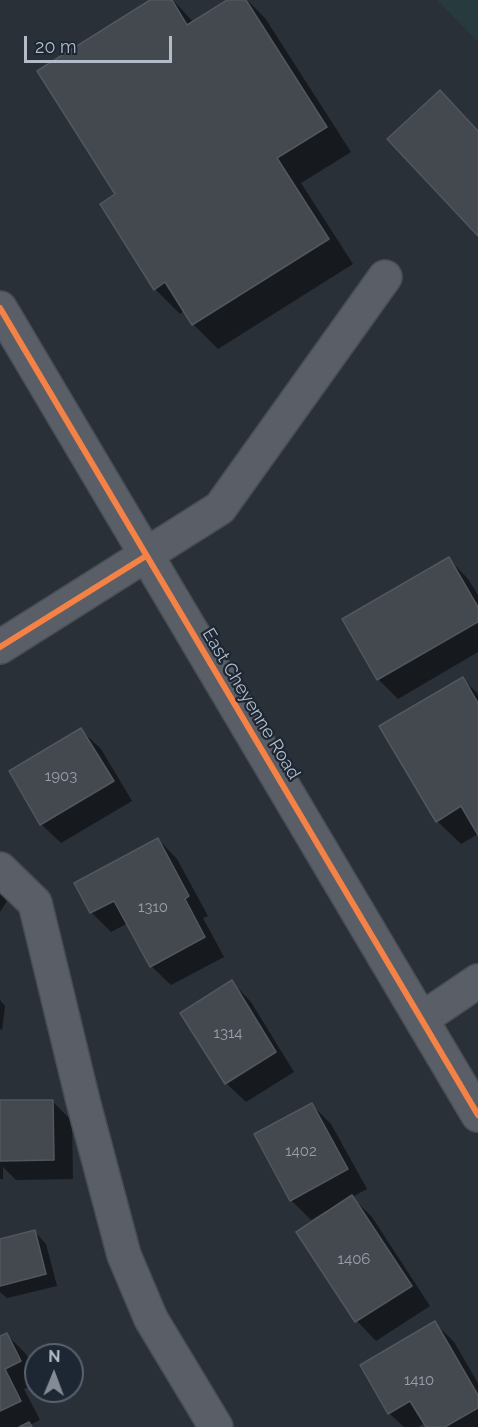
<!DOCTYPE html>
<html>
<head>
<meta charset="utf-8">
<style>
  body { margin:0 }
  #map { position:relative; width:478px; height:1427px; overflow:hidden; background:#2a3038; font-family:Raleway,sans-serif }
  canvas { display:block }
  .north { position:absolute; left:24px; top:1343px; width:60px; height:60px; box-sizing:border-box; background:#1d2633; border:2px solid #59626f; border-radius:50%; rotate:1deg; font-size:16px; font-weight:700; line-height:24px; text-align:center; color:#b4bcc9 }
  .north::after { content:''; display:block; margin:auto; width:21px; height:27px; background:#848b96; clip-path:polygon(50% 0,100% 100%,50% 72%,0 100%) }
  .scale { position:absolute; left:24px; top:36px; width:148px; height:27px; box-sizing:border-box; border:3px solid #b4bcc9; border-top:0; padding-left:8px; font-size:18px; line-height:21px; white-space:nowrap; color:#b4bcc9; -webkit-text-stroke:4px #1d2633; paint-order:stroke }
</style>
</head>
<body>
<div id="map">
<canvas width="478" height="1427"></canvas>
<div class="north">N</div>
<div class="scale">20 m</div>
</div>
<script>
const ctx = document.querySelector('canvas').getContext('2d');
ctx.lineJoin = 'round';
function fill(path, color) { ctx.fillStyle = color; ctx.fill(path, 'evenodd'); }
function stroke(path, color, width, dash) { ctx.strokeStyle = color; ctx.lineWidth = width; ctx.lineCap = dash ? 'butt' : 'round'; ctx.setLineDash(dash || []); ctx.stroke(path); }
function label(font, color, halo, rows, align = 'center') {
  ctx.font = font + ' Raleway,sans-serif'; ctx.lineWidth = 4.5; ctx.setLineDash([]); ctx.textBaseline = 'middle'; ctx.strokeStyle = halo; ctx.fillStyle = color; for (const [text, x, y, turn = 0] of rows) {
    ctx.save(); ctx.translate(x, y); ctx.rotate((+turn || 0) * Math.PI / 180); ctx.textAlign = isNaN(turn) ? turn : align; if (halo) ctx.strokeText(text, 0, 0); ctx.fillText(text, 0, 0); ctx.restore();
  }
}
const green = new Path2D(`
  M438,0H478V42L439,2Z`);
const shadow = new Path2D(`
  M153,0H173L194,23L230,0H247L265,18L351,152L301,183L353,264L218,349L193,324L185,310L180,314L155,289L117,195Z
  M449,559L468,579L478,595V652L398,699L378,679Z
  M462,678L478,694V834L461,844L437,821Z
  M81,730L101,749L132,801L61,843L41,824Z
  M158,839L177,859L208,916L203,918L224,957L171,985L151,966L128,923L111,932L92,913L76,883Z
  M0,894L7,901L0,912Z
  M232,982L251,1002L294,1072L246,1102L226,1083Z
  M0,1000L5,1006L2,1030L0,1029Z
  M52,1101L72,1121L73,1179L16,1180L3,1167V1179H0V1102Z
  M312,1105L331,1124L367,1189L352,1197L372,1217L430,1306L376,1341L357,1321L298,1232L327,1214L326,1211L311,1220L291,1200Z
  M35,1232L46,1244L57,1286L7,1298L0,1292V1241Z
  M435,1323L454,1342L478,1383V1427H427L425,1423L418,1427H404L389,1413Z
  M6,1334L26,1354L36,1374V1383L24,1389L40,1420L30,1425L32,1427H0V1337Z`);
const building = new Path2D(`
  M150,0H172L187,25L227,0H246L327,127L277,158L329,239L192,325L165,282L154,290L100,204L115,194L37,71Z
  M440,90L478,131V236L387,139Z
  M449,557L478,607V622L377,680L342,619Z
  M463,677L478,703V835L461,806L436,822L379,726Z
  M81,728L114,781L40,825L9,771Z
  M158,838L189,896L185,899L205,937L150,967L114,901L90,913L74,883Z
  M232,980L276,1052L225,1084L180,1013Z
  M0,1100H53L54,1160L0,1161Z
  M312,1103L348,1169L290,1201L254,1134Z
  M352,1195L412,1286L355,1322L296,1232Z
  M35,1230L46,1274L0,1286V1239Z
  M435,1321L478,1395V1408L445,1427H426L410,1401L388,1414L360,1365Z
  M7,1333L21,1361L5,1369L21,1401L0,1411V1336Z
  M29,1422L32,1427H19Z`);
const minor = new Path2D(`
  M0,308L478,1115
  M0,647L220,508L385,277
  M0,869L35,903L83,1101L124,1255L151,1319L216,1427
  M422,1019L478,981`);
const cycleway = new Path2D(`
  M0,308L478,1115
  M0,647L146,556`);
const numberNames = [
  ["1903",61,776],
  ["1310",153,907],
  ["1314",228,1033],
  ["1402",301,1151],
  ["1406",354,1259],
  ["1410",419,1380]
];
const streetNames = [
  ["East Cheyenne Road",251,704,59]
];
fill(green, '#273a3e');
fill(shadow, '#0007');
fill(building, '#444950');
stroke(building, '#52575f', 1.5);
stroke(minor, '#484c53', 36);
stroke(minor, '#5a5e66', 33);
stroke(cycleway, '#f48246', 6);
label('15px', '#989fab', null, numberNames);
label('18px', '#b4bcc9', '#1d2633', streetNames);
</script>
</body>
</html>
